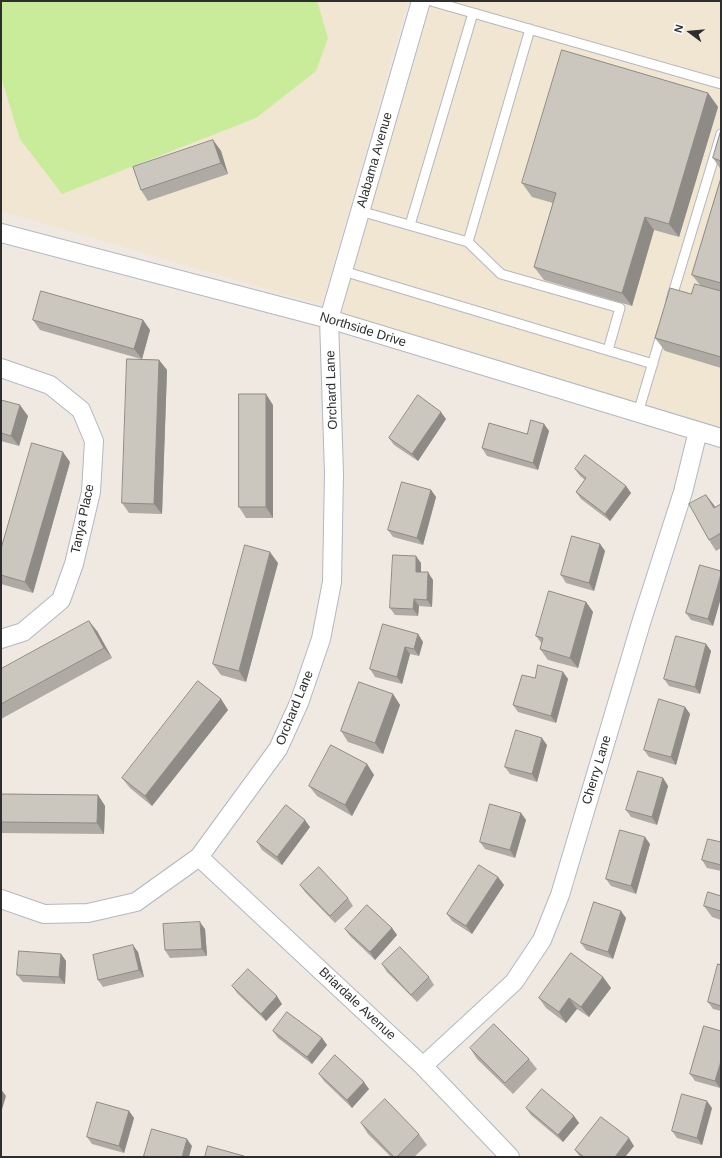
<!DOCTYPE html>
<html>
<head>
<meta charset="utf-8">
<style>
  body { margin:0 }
  #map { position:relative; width:722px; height:1158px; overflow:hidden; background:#efe9e1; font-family:Helvetica,sans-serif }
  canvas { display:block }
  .frame { position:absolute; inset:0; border:2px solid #2e2e2e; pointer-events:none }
  .north { position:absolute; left:670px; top:12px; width:40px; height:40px; -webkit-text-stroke:3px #fff; paint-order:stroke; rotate:286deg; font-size:11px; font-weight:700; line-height:16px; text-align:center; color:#2e2e2e }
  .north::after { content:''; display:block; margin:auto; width:14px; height:18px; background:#2e2e2e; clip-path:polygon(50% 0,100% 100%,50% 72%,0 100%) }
</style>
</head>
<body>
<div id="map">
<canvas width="722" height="1158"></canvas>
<div class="frame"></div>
<div class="north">N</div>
</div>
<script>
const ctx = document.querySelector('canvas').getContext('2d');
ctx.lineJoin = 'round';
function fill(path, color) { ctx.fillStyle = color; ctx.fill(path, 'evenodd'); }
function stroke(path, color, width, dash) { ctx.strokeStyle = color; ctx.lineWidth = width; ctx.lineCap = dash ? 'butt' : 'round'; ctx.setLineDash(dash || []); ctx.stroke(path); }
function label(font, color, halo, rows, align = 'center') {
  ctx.font = font + ' Helvetica,sans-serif'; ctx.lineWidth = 3.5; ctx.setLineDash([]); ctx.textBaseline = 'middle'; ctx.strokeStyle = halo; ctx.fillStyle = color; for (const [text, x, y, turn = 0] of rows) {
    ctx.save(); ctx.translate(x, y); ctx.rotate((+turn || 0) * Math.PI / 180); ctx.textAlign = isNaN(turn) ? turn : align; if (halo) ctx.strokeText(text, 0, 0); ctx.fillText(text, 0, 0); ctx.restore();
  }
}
const education = new Path2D(`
  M1,1H408L322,305L1,211Z
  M432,1H721V429L339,314Z`);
const pitch = new Path2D(`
  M1,1H317L328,38L316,71L256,118L62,194L20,139L1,77Z`);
const lane = new Path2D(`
  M431,1L721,84
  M360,211L468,242L501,274L620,308L608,350
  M410,225L473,13
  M468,242L530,29
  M343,271L653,364
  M671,300L721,134
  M638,413L662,332`);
const street = new Path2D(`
  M1,233L329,319L721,438
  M1,368L50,385L81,410L94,441L91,492L74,564L61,600L23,632L1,639
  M199,857L423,1066L510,1157
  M1,899L44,914L88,913L136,902L199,857L278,749L299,703L321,639L332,582L334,473L329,319L421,1
  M423,1066L514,982L542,940L560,895L641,623L683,492L698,431`);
const wall = new Path2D(`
  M708,93L718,107L679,237L654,230L632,306L544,280L534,267L553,203L532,197L522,183Z
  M721,130V170L713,158Z
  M213,140L221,151L228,174L148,201L141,190Z
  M721,178V368L665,351L655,338L691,294L700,285L692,275Z
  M33,320H143L150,330L142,359L159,360L167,370L162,514L129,513L122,503L141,359L40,330Z
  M1,400L28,416L19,446L1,441Z
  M273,405V518H246L239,507Z
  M446,419L418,461L394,445L389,438Z
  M544,424L549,431L538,470L487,456L482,448L527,434Z
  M70,462L33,593L1,584V549Z
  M575,469L626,486L631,493L610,521L581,499L576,492L585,480L580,476Z
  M431,490L436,497L423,545L393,537L388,530Z
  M706,495L715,507L721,504V548L716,551L709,540Z
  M600,544L605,551L594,591L566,583L561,575Z
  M278,563L246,682L221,675L213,664Z
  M421,563V572L433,580L432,607L419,606L418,616L395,615L390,608Z
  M700,565L713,626L691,620L686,613Z
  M586,602L593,612L578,668L548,660L540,649L542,644L536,636Z
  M97,631L112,658L1,719V669Z
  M418,634L423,642L419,656L410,654L402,684L375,677L370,669Z
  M706,644L711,651L700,694L669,686L664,679Z
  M563,672L568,679L556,723L518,712L513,705L535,678Z
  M393,694L400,705L383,754L348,742L341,731Z
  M221,699L228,710L152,806L130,788L122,778Z
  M685,707L690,714L676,765L649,757L644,750Z
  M547,745L537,782L510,774L505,767Z
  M367,764L374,775L352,816L317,796L309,786Z
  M663,778L668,786L657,825L631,817L626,810Z
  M1,794L98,795L105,806L104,834L1,833Z
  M521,813L526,820L515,858L485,849L480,842Z
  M310,827L282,865L262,850L257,842Z
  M721,842V871L707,868L702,860Z
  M650,844L636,894L611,886L606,879Z
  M498,877L504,885L472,934L452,921L447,914Z
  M300,885L348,898L353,906L335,923L305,892Z
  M721,896V920L712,917L704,906Z
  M626,918L613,959L586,950L581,943Z
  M392,928L397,935L375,960L350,936L345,929Z
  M205,929L207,956L170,958L165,950Z
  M138,952L144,977L103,987L98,980Z
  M61,954L66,961L65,984L23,982L17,975Z
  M382,964L429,977L434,985L417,1002L387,972Z
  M721,965V1011L713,1009L708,1002Z
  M603,977L611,988L589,1017L577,1009L566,1023L546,1008L539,998Z
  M232,986L282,1004L266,1021L237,993Z
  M704,1026L720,1088L695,1081L690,1074Z
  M273,1031L322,1038L327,1045L312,1064L278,1038Z
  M470,1048L529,1059L537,1069L513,1094L477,1059Z
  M319,1074L369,1089L352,1108L324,1081Z
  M526,1108L574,1116L579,1123L563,1142L531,1115Z
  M712,1108L702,1145L677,1138L672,1131Z
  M129,1111L134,1118L124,1153L92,1144L87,1137Z
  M361,1123L419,1134L427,1145L414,1157H391L368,1134Z
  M634,1146L625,1157H580L575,1150Z`);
const shadedWall = new Path2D(`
  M708,93L718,107L679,237L669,224Z
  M213,140L221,151L228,174L221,163Z
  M645,217L654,230L632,306L622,293Z
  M143,320L150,330L142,359L134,349Z
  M159,360L167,370L162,514L154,504Z
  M266,394L273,405V518L266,507Z
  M20,405L28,416L19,446L11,436Z
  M441,412L446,419L418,461L412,454Z
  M544,424L549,431L538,470L533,463Z
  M63,452L70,462L33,593L25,582Z
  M626,486L631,493L610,521L605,514Z
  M431,490L436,497L423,545L417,538Z
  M706,495L714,505L721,519L714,508Z
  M600,544L605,551L594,591L589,583Z
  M270,552L278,563L246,682L239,671Z
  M416,556L421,563V579L416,572Z
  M428,572L433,580L432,607L427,600Z
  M721,574V598L713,626L708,619Z
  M414,599L419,606L418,616L413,609Z
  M586,602L593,612L578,668L570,658Z
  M89,621L97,631L112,658L104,648Z
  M418,634L423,642L419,656L414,649Z
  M706,644L711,651L700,694L695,687Z
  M405,647L410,654L402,684L397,677Z
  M563,672L568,679L556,723L551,716Z
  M393,694L400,705L383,754L375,743Z
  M221,699L228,710L152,806L145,796Z
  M685,707L690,714L676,765L671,757Z
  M542,738L547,745L537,782L532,774Z
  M367,764L374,775L352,816L345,805Z
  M663,778L668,786L657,825L652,817Z
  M98,795L105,806L104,834L97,823Z
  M521,813L526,820L515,858L510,850Z
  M305,820L310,827L282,865L277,857Z
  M645,837L650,844L636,894L631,886Z
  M498,877L504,885L472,934L466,926Z
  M621,911L626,918L613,959L608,952Z
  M200,922L205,929L207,956L202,949Z
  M392,928L397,935L375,960L370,952Z
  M133,945L138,952L144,977L139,970Z
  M61,954L66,961L65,984L59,977Z
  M603,977L611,988L589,1017L581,1007Z
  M277,996L282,1004L266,1021L261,1014Z
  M569,998L577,1009L566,1023L559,1012Z
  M322,1038L327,1045L312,1064L307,1057Z
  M721,1061V1086L720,1088L715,1081Z
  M364,1082L369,1089L352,1108L347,1100Z
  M1,1089L6,1096L1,1113Z
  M707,1101L712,1108L702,1145L697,1138Z
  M129,1111L134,1118L124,1153L119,1146Z
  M574,1116L579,1123L563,1142L558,1135Z
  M629,1138L634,1146L625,1157H615Z
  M187,1139L192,1146L189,1157H182Z`);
const building = new Path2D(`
  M562,50L708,93L669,224L645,217L622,293L534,267L556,193L522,183Z
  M721,130V161L713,158Z
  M213,140L221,163L141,190L133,167Z
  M721,178V283L692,275Z
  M695,284L721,291V357L655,338L670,288L691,294Z
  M41,291L143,320L134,349L33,320Z
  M127,359L159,360L154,504L122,503Z
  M239,394H266V507H239Z
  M418,395L441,412L412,454L389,438Z
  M1,400L20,405L11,436L1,433Z
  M531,420L544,424L533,463L482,448L489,423L527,434Z
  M32,443L63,452L25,582L1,575V549Z
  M585,455L626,486L605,514L576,492L586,478L575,469Z
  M402,482L431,490L417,538L388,530Z
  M706,495L714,508L721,504V533L709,540L689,504Z
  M572,536L600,544L589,583L561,575Z
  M245,545L270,552L239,671L213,664Z
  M393,555L416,556V572H428L427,600L414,599L413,609L390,608Z
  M700,565L721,571V574L708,619L686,613Z
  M549,591L586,602L570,658L540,649L543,638L536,636Z
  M89,621L104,648L1,704V669Z
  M383,624L418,634L414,649L405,647L397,677L370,669Z
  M676,636L706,644L695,687L664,679Z
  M538,665L563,672L551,716L513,705L522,675L535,678Z
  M198,681L221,699L145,796L122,778Z
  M359,682L393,694L375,743L341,731Z
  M659,699L685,707L671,757L644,750Z
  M516,730L542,738L532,774L505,767Z
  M331,745L367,764L345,805L309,786Z
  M638,771L663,778L652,817L626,810Z
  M1,794L98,795L97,823L1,822Z
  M490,804L521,813L510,850L480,842Z
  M286,805L305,820L277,857L257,842Z
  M620,830L645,837L631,886L606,879Z
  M708,839L721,842V865L702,860Z
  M479,865L498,877L466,926L447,914Z
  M319,867L348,898L330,916L300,885Z
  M708,892L721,896V911L704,906Z
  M594,902L621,911L608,952L581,943Z
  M367,905L392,928L370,952L345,929Z
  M200,922L202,949L165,950L163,924Z
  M133,945L139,970L98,980L93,955Z
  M400,947L429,977L411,995L382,964Z
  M19,951L61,954L59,977L17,975Z
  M571,953L603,977L581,1007L569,998L559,1012L539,998Z
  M718,964L721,965V1006L708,1002Z
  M248,969L277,996L261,1014L232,986Z
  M287,1012L322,1038L307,1057L273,1031Z
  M494,1024L529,1059L505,1083L470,1048Z
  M704,1026L721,1031V1061L715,1081L690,1074Z
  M335,1055L364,1082L347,1100L319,1074Z
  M542,1089L574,1116L558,1135L526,1108Z
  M682,1094L707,1101L697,1138L672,1131Z
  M385,1099L419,1134L397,1157H394L361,1123Z
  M97,1102L129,1111L119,1146L87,1137Z
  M601,1117L629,1138L615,1157H584L575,1150Z
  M152,1129L187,1139L182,1157H149L144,1156Z
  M208,1146L244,1156V1157H205Z`);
const streetNames = [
  ["Alabama Avenue",375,160,-74],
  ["Northside Drive",363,330,17],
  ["Orchard Lane",332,390,-92],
  ["Tanya Place",83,519,-78],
  ["Orchard Lane",295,708,-68],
  ["Cherry Lane",597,770,-73],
  ["Briardale Avenue",357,1004,43]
];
fill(education, '#f0e6d1');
fill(pitch, '#c9ec9a');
stroke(lane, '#b4b7c1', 11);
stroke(street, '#b4b7c1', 20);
stroke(lane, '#fff', 9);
stroke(street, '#fff', 18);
fill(wall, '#afaba4');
fill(shadedWall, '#8e8b86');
fill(building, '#cbc7bf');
stroke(building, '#8e8b86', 1);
label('13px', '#2e2e2e', '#fff', streetNames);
</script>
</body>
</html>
